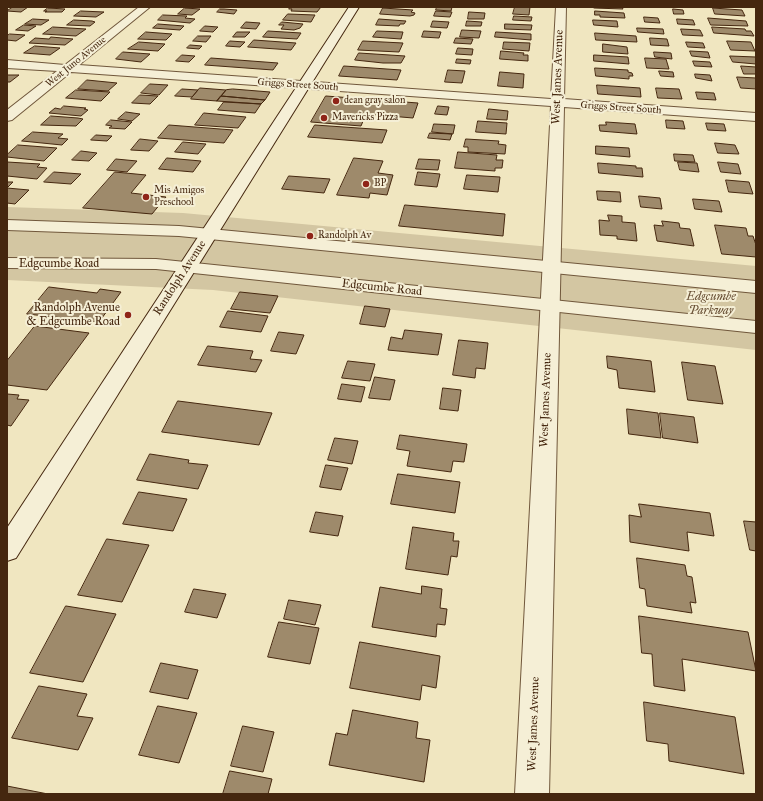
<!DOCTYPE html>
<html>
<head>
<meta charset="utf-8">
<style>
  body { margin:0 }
  #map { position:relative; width:763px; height:801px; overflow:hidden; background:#f0e6c0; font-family:"IM FELL Great Primer",serif }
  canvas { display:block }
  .frame { position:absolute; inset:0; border:8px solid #45270f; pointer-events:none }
</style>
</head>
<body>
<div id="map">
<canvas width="763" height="801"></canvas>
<div class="frame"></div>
</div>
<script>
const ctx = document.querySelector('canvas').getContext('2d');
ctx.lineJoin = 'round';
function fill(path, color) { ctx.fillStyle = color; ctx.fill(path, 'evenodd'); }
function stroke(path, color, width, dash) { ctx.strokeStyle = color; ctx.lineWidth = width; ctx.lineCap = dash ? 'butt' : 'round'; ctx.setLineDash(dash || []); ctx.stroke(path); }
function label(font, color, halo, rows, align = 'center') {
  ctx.font = font + ' "IM FELL Great Primer",serif'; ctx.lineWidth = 4; ctx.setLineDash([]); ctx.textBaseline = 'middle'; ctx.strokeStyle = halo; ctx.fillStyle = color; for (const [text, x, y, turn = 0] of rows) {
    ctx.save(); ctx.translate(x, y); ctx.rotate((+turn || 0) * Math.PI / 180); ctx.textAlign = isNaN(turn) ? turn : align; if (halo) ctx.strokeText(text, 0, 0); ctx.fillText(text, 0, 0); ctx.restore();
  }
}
const green = new Path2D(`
  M7,207L183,213L756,266V350L213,290L7,280Z`);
const building = new Path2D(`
  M13,7H28L21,12L7,11Z
  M291,7H321L317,12L291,11L292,9H289Z
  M437,7H452L451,11L436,10Z
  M515,7H530L529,15L513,14Z
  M594,7H622L623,9L594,8Z
  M48,8L65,9L62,12H45L47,11H44Z
  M185,8L200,9L192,15L178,14Z
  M383,8L413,10L411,12L415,13L414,15L410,16L380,14Z
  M713,8L742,10L745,16L715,14Z
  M220,9H224L237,10L234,14L217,12Z
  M673,9L683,10L684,14H674Z
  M81,11L104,12L96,17L74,16Z
  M436,11L452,12L450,17L434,16Z
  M595,11L624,13L625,18L600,17V15H595Z
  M469,12L485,13L484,19H468Z
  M288,14L315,15L311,22L283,20Z
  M163,15L187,16L185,18L195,19L190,23L158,20Z
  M514,16L532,17L531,21L513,20Z
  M644,17L658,18L660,23L645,22Z
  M708,18L746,21L748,26L711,25Z
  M33,19L49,20L41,25L25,24Z
  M379,19L406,21L404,24H400L399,26L376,25Z
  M677,19L693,20L695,25L678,24Z
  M74,20L92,21L95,22L90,26L67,25Z
  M593,20L617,21L618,27L594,25Z
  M433,21L449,22L447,28L431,27Z
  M467,21L482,22L481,26H466Z
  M246,22L260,23L256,29L241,28Z
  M282,22L303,24L300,28L294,30L281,29L284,25H279Z
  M158,24L184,26L180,30L153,28Z
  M505,24L532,25L531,30L505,29Z
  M24,25L36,26L28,31L16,30Z
  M205,26L218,27L213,32L200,31Z
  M53,27L86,29L76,36L43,34Z
  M712,27L745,29L746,31H751L754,36L714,33Z
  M637,28L663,29L664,34L638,32Z
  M681,29L700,30L703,36L683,35Z
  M462,30L481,31L479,38L460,37Z
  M268,31L301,33L297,39L263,37Z
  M377,31L403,32L401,39L373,37Z
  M424,31L441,32L439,38L422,37Z
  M146,32L172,34L166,40L138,39Z
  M237,32H250L245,37H233Z
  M496,32L531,34V40L495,37Z
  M595,33L636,36L637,42L596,40Z
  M10,34L25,35L16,41L7,40V36Z
  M198,36H211L206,42L193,41Z
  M51,37L73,39L65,45L29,43L35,38L49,39Z
  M456,38L473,39L471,44L454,43Z
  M650,38L667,39L669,46L651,45Z
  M254,40L296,43L291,50L248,47Z
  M230,41L245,42L240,47L226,46Z
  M363,41L403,43L399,52L358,50Z
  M727,41L751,42L755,51L731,50Z
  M139,42L165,44L158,51L128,49Z
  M504,42L530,43L529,51L503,49Z
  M686,42L703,43L705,48L688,47Z
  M603,44L627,47L628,54L603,52Z
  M190,45L202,46L199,49L187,48Z
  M35,46L60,48L50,55L24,53Z
  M458,48L473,49L472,55L456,54Z
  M501,51L524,53L523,55H528V61L500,59Z
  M690,51L708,52L710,58L692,56Z
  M123,52L150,54L141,62L116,59Z
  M654,52L671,53L672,59L655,57Z
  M359,53L405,56L401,63H383L355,60Z
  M182,55L195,56L189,62L176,61Z
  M594,55L628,57L629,64L594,61Z
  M730,56L756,57V64L733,62Z
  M211,58L278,63L273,70L205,65Z
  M645,58L666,59L669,69L647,68Z
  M457,59L471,60L470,64L456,63Z
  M693,61L710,62L712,67L695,66Z
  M344,66L401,70L397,80L339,76Z
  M741,66L756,67V74H744Z
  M595,68L628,70V72L632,73L633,76H629V79L596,76Z
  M448,70L465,71L462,83L445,82Z
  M659,71L673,72L674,77L661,76Z
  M500,72L524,74L523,88L498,86Z
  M695,74L710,75L712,81L696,78Z
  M7,75H19L10,82H7Z
  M737,77L756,78V89L741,88Z
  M87,80L117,83L108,91L78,89Z
  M150,84L168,85L159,95L141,93Z
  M597,85L640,88L641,97L598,94Z
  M200,88L226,90L217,101L191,99Z
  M656,88L679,89L682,99L658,98Z
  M182,89L198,90L192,97L175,96Z
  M233,89L270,92L265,100L221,96L226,90Z
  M76,90L110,92L101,101L66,98Z
  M696,92L714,93L716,100L698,99Z
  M140,95L158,96L150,104L132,103Z
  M221,96L265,100L261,104L217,101Z
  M326,96L418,103L413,118L366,114L361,126L311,122Z
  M224,102L261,104L255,113L218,110Z
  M64,106L86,108L84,109L88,110L81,116L49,113L55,108L60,109Z
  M438,106L449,107L447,115L435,114Z
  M489,109L508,111L507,120L487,119Z
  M126,112L140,114L132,121L118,119Z
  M204,113L246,117L238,128L195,125Z
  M51,116L78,118L83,119L76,126L41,125Z
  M111,120L132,122L125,129L109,128L112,126L106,125Z
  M666,120L683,121L685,129L667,128Z
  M478,121L507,123L506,134L476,132Z
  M606,122L635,124L637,134L600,131L599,125H606Z
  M706,123L724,124L726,131L708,130Z
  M434,124L455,125L453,134L432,132Z
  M169,125L233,130L224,143L158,138Z
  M315,125L387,130L382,143L308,137Z
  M33,132L63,134L58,138L68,139L62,145L22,141Z
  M430,133L452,134L450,140L428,138Z
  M96,135L112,136L107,141L91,140Z
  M140,139L158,141L149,151L131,150Z
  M466,139L499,141L498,144L506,145L505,154L468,152V147H464Z
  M183,142L206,144L198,154L175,152Z
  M715,143L735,145L739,154L718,153Z
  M18,145L57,148L44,161L7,157V155Z
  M596,146L629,148L630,157L596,154Z
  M81,151L97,153L89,161L72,160Z
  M458,152L497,155L496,160H503L502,168H495V171L455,168Z
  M674,154L693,155L695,162L675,161Z
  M167,158L201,161L193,172L159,169Z
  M354,158L383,161L378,173L393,175L387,195L370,193L369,198L337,195Z
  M116,159L137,161L127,172L107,170Z
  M419,159L440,160L438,170L416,169Z
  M7,162L40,164L37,167L47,168L37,179L7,176Z
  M678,162L697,163L699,172L680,170Z
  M718,162L738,164L741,174L721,172Z
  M598,163L636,166V168H642L643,177L599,173Z
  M54,172L81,174L71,184L44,182Z
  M115,172L146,175L131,193L166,197L152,214L83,208Z
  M418,172L440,174L437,187L415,185Z
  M467,175L500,177L498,192L464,189Z
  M289,176L330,179L324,193L282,189Z
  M726,180L749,182L753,194L729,192Z
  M7,182H13L7,188L29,190L15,204L7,203Z
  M597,191L620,192L621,202L598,200Z
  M639,196L660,198L662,209L641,207Z
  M693,199L719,201L722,212L695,209Z
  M405,205L505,214L503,236L399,226Z
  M608,215L622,216V222L635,223L637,241L617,239V236L600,235L599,220L609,221Z
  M662,221L679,223L680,228L690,229L694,246L657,241L654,225L663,226Z
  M715,225L746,228L748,236H753L756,245V257L722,254Z
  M49,287L97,293L100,289L121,292L99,322L27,314Z
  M240,292L278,296L270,313L231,309Z
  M365,306L390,309L385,327L360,324Z
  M228,311L268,316L261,332L220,327Z
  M35,326L89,333L47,390L7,385V361Z
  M405,330L442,334L438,355L388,350L391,337L402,339Z
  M279,332L304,335L296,354L271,351Z
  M459,340L488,343L485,369L476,368L475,378L453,375Z
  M208,346L253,351L250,359L262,360L256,372L198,365Z
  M607,356L651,361L655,392L619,388L617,370L608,368Z
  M348,361L375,364L370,381L342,378Z
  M682,362L715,366L723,404L688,400Z
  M375,377L395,380L390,400L369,398Z
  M342,384L365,387L361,402L338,399Z
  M443,388L461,390L458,411L440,409Z
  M7,394L19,395L17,399L29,400L11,426L7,425Z
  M178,401L272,413L259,445L162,432Z
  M627,409L658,413L661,438L629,434Z
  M660,413L694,417L698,443L663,438Z
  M400,435L467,444L464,462L453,461L451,472L407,466L410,451L397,449Z
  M335,438L358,441L352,464L328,460Z
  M150,454L189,460L188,463L208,465L198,489L137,480Z
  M326,465L348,468L341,490L320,487Z
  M398,474L460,482L455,513L391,504Z
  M139,492L187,499L173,531L123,524Z
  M639,504L710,513L714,536L687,532L689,551L630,542L629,515L641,517Z
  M316,512L343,516L338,536L310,532Z
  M744,521L756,522V551L750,550Z
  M413,527L454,533L453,541H459L457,557L451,556L448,575L406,569Z
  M107,539L149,545L122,602L78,595Z
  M637,558L685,565L687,576L692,577L696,603L690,602L692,613L647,606L645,589L640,588Z
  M422,586L442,589L440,608L447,609L445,625L437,624L436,637L372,627L380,587L421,594Z
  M194,589L226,594L217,618L185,612Z
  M289,600L321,605L315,625L284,619Z
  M66,606L116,614L83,682L30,673Z
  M639,616L748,632L756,671L682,659L685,691L654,686L652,654L642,653Z
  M279,622L319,628L310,664L268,657Z
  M360,642L440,656L436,688L422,685L420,700L350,688Z
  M161,663L198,670L188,699L150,692Z
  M39,686L87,694L77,716L93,718L78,750L12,738Z
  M644,702L735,717L744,774L669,761L668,744L647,741Z
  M158,706L197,713L179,763L139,755Z
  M353,710L418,722L416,738L430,740L424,782L329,765L336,733L347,735Z
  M243,726L274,732L263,772L231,766Z
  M230,771L272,779L268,794H223Z
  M7,786L48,794H7Z`);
const minor = new Path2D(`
  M139,7H150L79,65L551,99L556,7H566L564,99L756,113V121L564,107L549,794H515L551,106L71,72L12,120L7,121V110L57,71L7,68V60L65,65Z`);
const tertiary = new Path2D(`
  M7,220L179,226L756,281V293L179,236L7,230Z
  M7,258L156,259L756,321V333L156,269L7,268Z`);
const secondary = new Path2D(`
  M349,7H359L16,558L7,561V528Z`);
const markers = [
  [336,101,4,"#8f2418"],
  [324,118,4,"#8f2418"],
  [366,184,4,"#8f2418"],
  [146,197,4,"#8f2418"],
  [310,236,4,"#8f2418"],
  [128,315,4,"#8f2418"]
];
const farStreetnames = [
  ["West Juno Avenue",76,62,-39],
  ["Griggs Street South",298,85,4],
  ["Griggs Street South",621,108,4]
];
const farPoinames = [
  ["dean gray salon",344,101],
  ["Mavericks Pizza",332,118],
  ["BP",374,184],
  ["Mis Amigos",154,191],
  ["Preschool",154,203],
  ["Randolph Av",318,236]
];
const streetNames = [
  ["West James Avenue",558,77,-88],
  ["Edgcumbe Road",59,264],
  ["Randolph Avenue",180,278,-57],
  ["Edgcumbe Road",382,288,6],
  ["West James Avenue",546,400,-88],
  ["West James Avenue",534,724,-88]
];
const parkNames = [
  ["Edgcumbe",711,297],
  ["Parkway",711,311]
];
const poiNames = [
  ["Randolph Avenue",120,308],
  ["& Edgcumbe Road",120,322]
];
fill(green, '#d3c6a2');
fill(building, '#9e8a6b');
stroke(building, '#45270f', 1);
stroke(minor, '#70573b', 2);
stroke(tertiary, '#70573b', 2);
stroke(secondary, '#45270f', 2);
fill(minor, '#f5efd6');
fill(tertiary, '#f5efd6');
fill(secondary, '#f5efd6');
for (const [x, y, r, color] of markers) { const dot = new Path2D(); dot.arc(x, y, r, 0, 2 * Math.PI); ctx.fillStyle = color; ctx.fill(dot); stroke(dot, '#f5efd6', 1.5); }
label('10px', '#45270f', '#f5efd6', farStreetnames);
label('10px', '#45270f', '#f5efd6', farPoinames, 'left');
label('12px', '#45270f', '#f5efd6', streetNames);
label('italic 12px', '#684f34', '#f5efd6', parkNames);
label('12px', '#45270f', '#f5efd6', poiNames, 'right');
</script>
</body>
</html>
